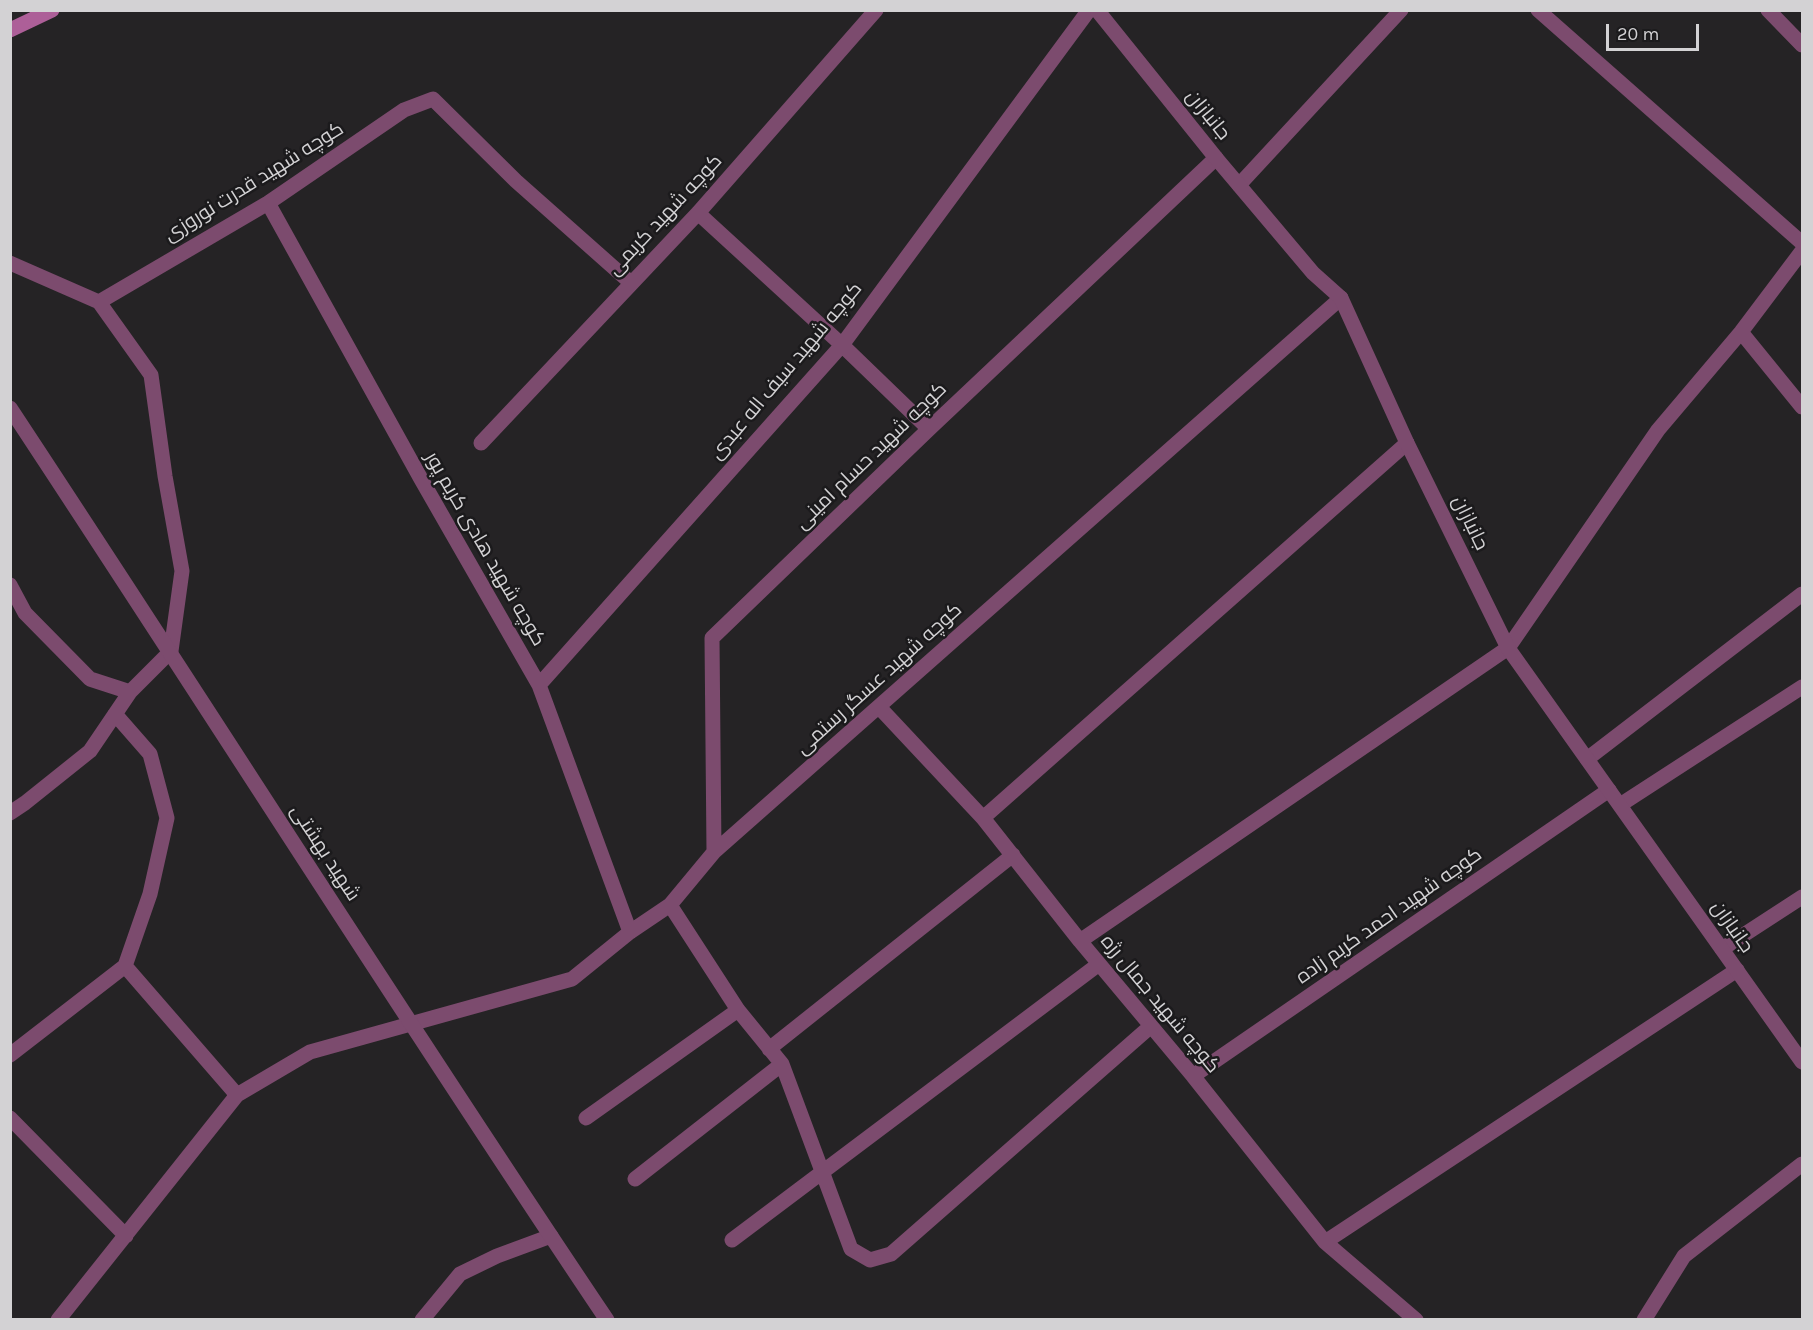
<!DOCTYPE html>
<html>
<head>
<meta charset="utf-8">
<style>
  body { margin:0 }
  #map { position:relative; width:1813px; height:1330px; overflow:hidden; background:#252325; font-family:Karla,sans-serif }
  canvas { display:block }
  .frame { position:absolute; inset:0; border:12px solid #d3d2d4; pointer-events:none }
  .scale { position:absolute; left:1606px; top:24px; width:93px; height:27px; box-sizing:border-box; border:3px solid #d3d2d4; border-top:0; padding-left:8px; font-size:18px; line-height:21px; white-space:nowrap; color:#d3d2d4; -webkit-text-stroke:4px #1b1a1c; paint-order:stroke }
</style>
</head>
<body>
<div id="map">
<canvas width="1813" height="1330"></canvas>
<div class="frame"></div>
<div class="scale">20 m</div>
</div>
<script>
const ctx = document.querySelector('canvas').getContext('2d');
ctx.lineJoin = 'round';
function stroke(path, color, width, dash) { ctx.strokeStyle = color; ctx.lineWidth = width; ctx.lineCap = dash ? 'butt' : 'round'; ctx.setLineDash(dash || []); ctx.stroke(path); }
function label(font, color, halo, rows, align = 'center') {
  ctx.font = font + ' Karla,Cairo,sans-serif'; ctx.lineWidth = 5; ctx.setLineDash([]); ctx.textBaseline = 'middle'; ctx.strokeStyle = halo; ctx.fillStyle = color; for (const [text, x, y, turn = 0] of rows) {
    ctx.save(); ctx.translate(x, y); ctx.rotate((+turn || 0) * Math.PI / 180); ctx.textAlign = isNaN(turn) ? turn : align; if (halo) ctx.strokeText(text, 0, 0); ctx.fillText(text, 0, 0); ctx.restore();
  }
}
const minor = new Path2D(`
  M1538,10L1802,243
  M1239,185L1401,10
  M268,203L421,479L539,685L630,932
  M698,213L842,345L929,429
  M10,263L99,302L151,375L165,476L182,571L171,651L130,692L90,751L25,803L10,813
  M99,302L268,203L404,110L433,99L516,181L631,283
  M1741,332L1802,407
  M481,443L698,213L876,10
  M10,585L25,613L90,679L130,692
  M539,685L842,345L1089,10
  M879,707L983,818L1080,941L1193,1076L1325,1242L1416,1320
  M1587,759L1802,594
  M1620,805L1802,687
  M983,818L1407,443
  M714,852L712,638L929,429L1216,158
  M670,905L738,1010L782,1064L851,1249L870,1260L891,1254L1151,1026
  M1080,941L1508,648L1658,430L1741,332L1802,251
  M1722,949L1802,897
  M125,966L237,1095
  M769,1049L1013,855
  M10,1055L125,966L150,894L167,818L150,754L115,714
  M1193,1076L1609,790
  M10,1118L126,1236
  M586,1118L738,1010
  M635,1179L782,1064
  M732,1240L1099,964
  M1325,1242L1737,970
  M58,1320L237,1095L310,1052L572,979L630,932L670,905L714,852L1341,298
  M422,1320L460,1274L497,1256L551,1236
  M1644,1320L1684,1256L1802,1164`);
const tertiary = new Path2D(`
  M1097,10L1216,158L1313,273L1341,298L1407,443L1508,648L1802,1062
  M1768,10L1802,45
  M10,408C210,711 404,1018 607,1320`);
const secondary = new Path2D(`
  M10,30L52,10`);
const streetNames = [
  ["جانبازان",1208,115,51],
  ["کوچه شهید قدرت نوروزی",254,182,-32],
  ["کوچه شهید کریمی",665,215,-47],
  ["کوچه شهید سیف اله عبدی",786,371,-50],
  ["کوچه شهید حسام امینی",871,456,-44],
  ["جانبازان",1470,523,64],
  ["کوچه شهید هادی کریم پور",485,549,60],
  ["کوچه شهید عسگر رستمی",879,679,-42],
  ["شهید بهشتی",325,853,57],
  ["کوچه شهید احمد کریم زاده",1389,916,-35],
  ["جانبازان",1732,927,55],
  ["کوچه شهید جمال رژه",1160,1004,50]
];
stroke(minor, '#7c4b6e', 15);
stroke(tertiary, '#7c4b6e', 15);
stroke(secondary, '#ad5f98', 15);
label('20px', '#d3d2d4', '#1b1a1c', streetNames);
</script>
</body>
</html>
